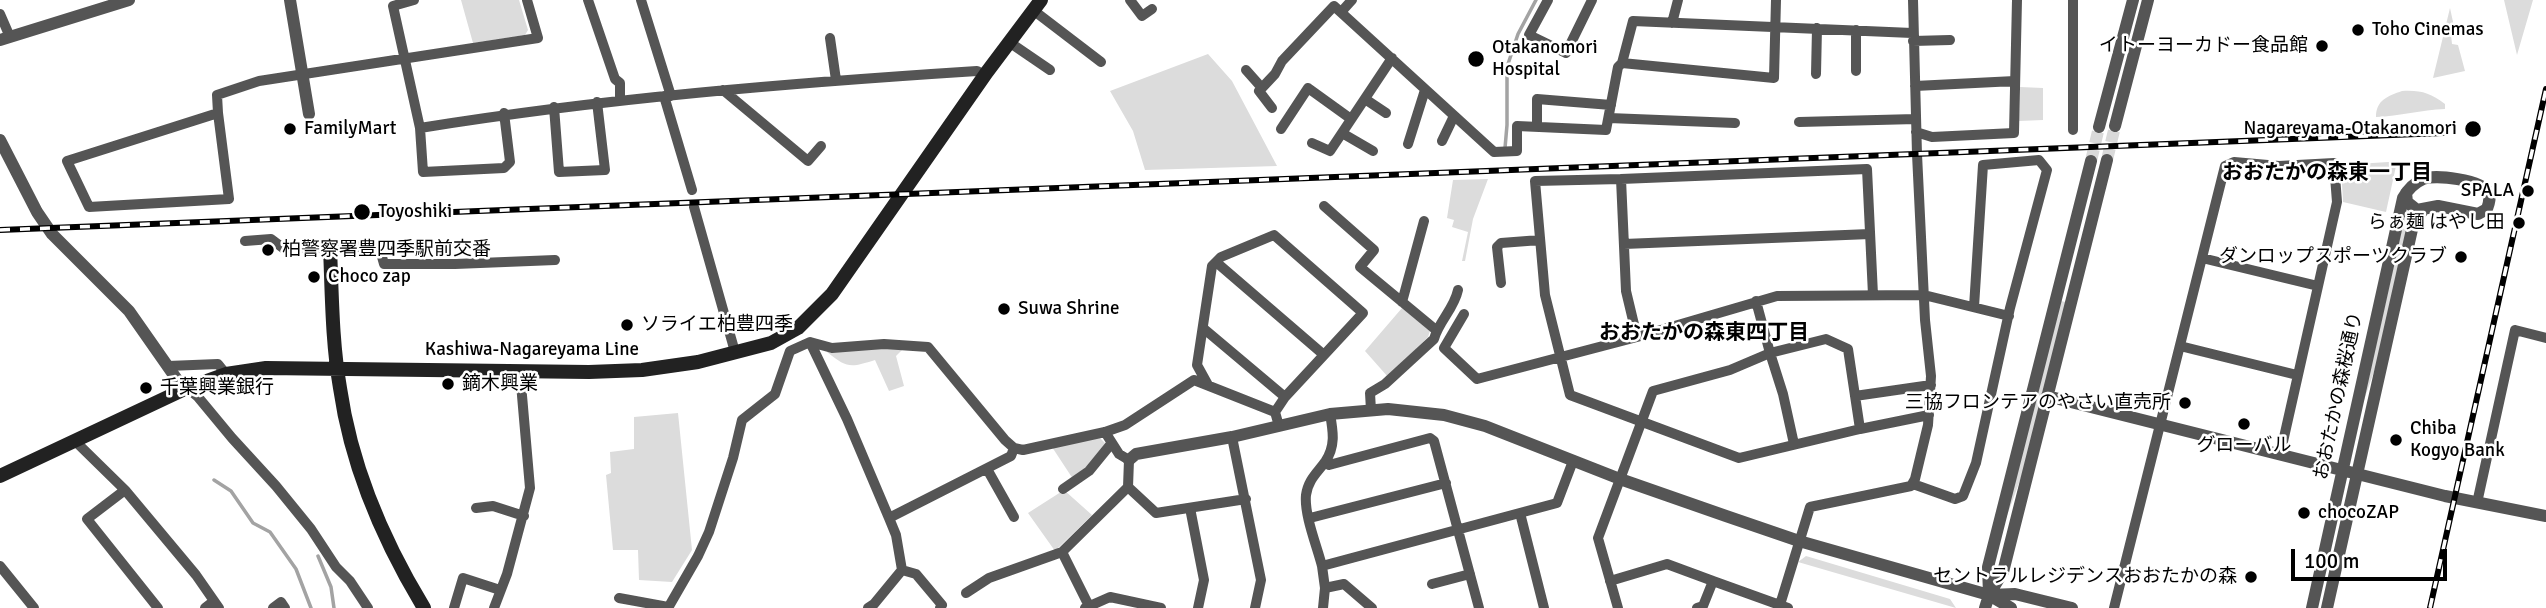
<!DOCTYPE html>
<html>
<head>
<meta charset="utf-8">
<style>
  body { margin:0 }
  #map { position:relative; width:2546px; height:608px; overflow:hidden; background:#fff; font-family:Signika,sans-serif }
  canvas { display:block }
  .scale { position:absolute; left:2291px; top:549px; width:156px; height:32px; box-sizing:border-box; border:4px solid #000; border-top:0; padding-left:9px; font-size:21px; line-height:24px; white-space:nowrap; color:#000; -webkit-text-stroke:5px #fff; paint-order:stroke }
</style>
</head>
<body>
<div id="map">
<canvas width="2546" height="608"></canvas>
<div class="scale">100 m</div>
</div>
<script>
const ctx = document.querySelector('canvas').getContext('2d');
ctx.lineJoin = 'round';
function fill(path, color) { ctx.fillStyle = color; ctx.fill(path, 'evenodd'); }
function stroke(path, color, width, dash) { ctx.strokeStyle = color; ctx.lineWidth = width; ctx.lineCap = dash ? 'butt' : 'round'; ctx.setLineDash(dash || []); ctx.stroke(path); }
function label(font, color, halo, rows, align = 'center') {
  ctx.font = font + ' Signika,"Noto Sans JP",sans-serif'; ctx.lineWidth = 5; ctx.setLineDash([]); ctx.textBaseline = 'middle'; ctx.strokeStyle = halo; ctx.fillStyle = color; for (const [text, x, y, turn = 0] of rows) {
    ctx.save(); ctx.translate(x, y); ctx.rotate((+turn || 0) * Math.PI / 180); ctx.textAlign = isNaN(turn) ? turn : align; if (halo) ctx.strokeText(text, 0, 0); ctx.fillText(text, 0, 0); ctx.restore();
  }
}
const green = new Path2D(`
  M461,0H519L528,30L525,35L473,43Z
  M2504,0H2533L2517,55Z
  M2450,8L2455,31L2451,35L2452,44L2458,45L2465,71L2433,78Z
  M1208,54L1232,81L1277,166L1145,170L1133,131L1110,91Z
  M2020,87L2043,88V120L2019,121Z
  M2402,91C2421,90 2430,93 2445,104V109C2421,110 2400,116 2376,117C2376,100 2388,96 2402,91Z
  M2404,161L2396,166L2386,212L2343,202L2341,165Z
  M1488,179L1473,219L1465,261H1462L1468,232L1452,227L1454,220L1447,218L1453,180Z
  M2406,210L2411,213L2377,363L2363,403Z
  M2060,301L2066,302L2022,475L2005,521Z
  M1402,308L1430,331L1428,337L1388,377L1365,351Z
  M883,343L904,348L896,356L904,386L889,391L875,360C850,368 847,368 827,352Z
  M678,413L692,550L672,582L639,580L638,550H613L606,475L611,473L610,452L634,449V417Z
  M1100,438L1105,443L1103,446L1085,468L1073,479L1052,447Z
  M1064,490L1092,515L1055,551L1028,513Z
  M1806,556L1950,599L1956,608L1798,562Z`);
const stream = new Path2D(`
  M1505,148L1507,125V67L1518,34L1536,0
  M214,480L231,491L253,523L270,532L296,569L311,608
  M318,556L331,587L334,608`);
const tertiaryTunnel = new Path2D(`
  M2107,160L2115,126
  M2091,161L2099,127`);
const minor = new Path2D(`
  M414,0L393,6L420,128C605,98 791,83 977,71L985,75
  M588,0L615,79L620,83V100
  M641,0L671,96
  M1130,0L1142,16L1152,9
  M1548,0L1529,35L1566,53L1592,0
  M1033,10L1101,62
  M1342,11L1352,0
  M0,14L10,37
  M1672,23L1678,0
  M830,38L836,80
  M1913,41L1950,40
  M1009,42L1050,70
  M1622,63L1774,78L1776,0
  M1246,70L1262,88
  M1856,71V30
  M1816,74L1817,28
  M1915,86L2015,81
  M723,90L808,161L821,146
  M664,96L692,190
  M1365,99L1386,113
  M554,107L559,172L605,170L597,102
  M1272,108L1259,91L1275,74L1282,61L1334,6L1494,152L1517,151V126L1606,130L1618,67L1622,63L1633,21L1912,33
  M218,113L229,199L89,207L67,161L218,113L217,95L259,81L538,38L527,0
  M1609,118L1735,123
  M1799,122L1916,119
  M1537,127V99L1611,105
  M420,128L423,172L504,168L510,162L504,113
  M1281,129L1308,88L1351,119
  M2073,130V0
  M1916,132L1932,137L2014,133L2017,0
  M1442,141L1454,116
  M1312,143L1330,151L1342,133
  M1408,144L1425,90
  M1373,151L1342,133L1392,58
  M1621,179L1535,181L1545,295L1570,395L1739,458L1860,429L1929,415
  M1324,206L1374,250L1360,267L1436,330
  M694,207L735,352
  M245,241L271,239L283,248L379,246L384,264H455L555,260
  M1624,244L1870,234
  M2202,258L2318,286
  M1216,262L1324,355
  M1501,283L1497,247L1501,243L1540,240
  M1873,295L1867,169L1621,179L1626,291L1637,337L1777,296L1924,295L2009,316
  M1402,302L1424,221
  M1464,314L1444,348L1477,379L1637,337
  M1203,328L1285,397
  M810,342L847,419L889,518L896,535L902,570L874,604L868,608
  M2180,346L2297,375
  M168,366L218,364L226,374
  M1208,385L1197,365L1212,266L1221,257L1274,235L1363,313L1285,397L1275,412L1279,426
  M187,388L198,397L232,438L276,486L311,529L336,567L350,581L368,608
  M1855,396L1931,385
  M1371,410L1370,393L1385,384L1434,339C1439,321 1454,309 1458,290
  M1330,414C1333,431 1336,446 1325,462C1317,473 1308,480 1306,495C1304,515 1317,546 1322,566L1557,503L1573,461
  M1232,437L1261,580L1255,608
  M74,440L125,490L196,575L219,608
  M1794,444L1783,394L1770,353L1826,339L1848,349L1860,429
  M1325,462L1329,465L1430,438L1434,441L1479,608
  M987,469L1014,517
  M1913,484L1955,499L1963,496L1976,463L2010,308L2047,170L2039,160L1983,165L1974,307
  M1128,487L1156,513L1246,499
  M1063,489L1089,471L1111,444
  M125,490L87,519L158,608
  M2477,503L2515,330L2546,338
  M476,508L493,506L524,516
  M1190,508L1204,580L1198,608
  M1520,513L1544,608
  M889,518L1011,456L1014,448
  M1310,518L1446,483
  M0,566L34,608
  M1322,566L1325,588L1323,608
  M902,570L916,574L942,605L940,608
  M1610,581L1667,564L1713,581
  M1432,584L1470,574
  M1325,588L1344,584L1372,608
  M966,593L989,578L1062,552
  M619,598L668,607
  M1089,606L1062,552L1128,487L1129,460L1119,454L1105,432
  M205,608L214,601
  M273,608L281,602L285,608
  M454,608L463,578L500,590
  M494,608L507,574L530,488L521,384L523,371
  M668,608L698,556L709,532L733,458L742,420L775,394L790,351L810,342L832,348L884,344L928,347L1005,440L1014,448L1023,450L1105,432L1125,425L1194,380L1275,412
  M1085,608L1110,597L1161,608
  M1618,608L1598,538L1653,391L1730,370L1770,353L1756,301
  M1697,608L1703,606L1713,581L1788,608
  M1779,608L1810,507L1911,486L1915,479L1928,425L1931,376L1925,320L1917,154L1913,0
  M2114,608L2225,166L2234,162L2279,166L2334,163L2337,202L2280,455`);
const tertiary = new Path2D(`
  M290,0L309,114
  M0,40L129,0
  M2115,126L2148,0
  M2099,127L2133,0
  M0,140L37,212L52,234L129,311L178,381L187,388
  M2047,396L2445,496L2546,516
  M1129,460L1136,454L1232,437L1330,414L1388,409L1444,415L1485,426L1620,479L1726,516L1799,541L1989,595L2011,608
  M1989,594L1988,567L2091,161
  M1990,595L2015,594L2072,608
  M1985,608L1989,595L2003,572L2107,160
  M2312,608L2403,198C2408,189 2414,183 2423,179C2435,174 2482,180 2488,192C2491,198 2489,203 2487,209L2478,214L2438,206L2417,210L2407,202L2406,193
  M2327,608L2413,225L2423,210`);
const secondary = new Path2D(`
  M330,248C332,295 332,342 340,388C351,465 384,542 424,608
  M0,476L187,388L226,374L266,368L589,372L642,370L698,362L771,343L798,328L832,294L987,72L1041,0`);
const rail = new Path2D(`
  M0,230L2443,133
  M2430,608L2546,89`);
const markers = [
  [2358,30,7,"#000"],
  [2322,46,7,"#000"],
  [1476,59,9,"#000"],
  [290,129,7,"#000"],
  [2473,129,9,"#000"],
  [2528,191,7,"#000"],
  [362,212,9,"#000"],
  [2519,223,7,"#000"],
  [268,250,7,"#000"],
  [2461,257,7,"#000"],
  [314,277,7,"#000"],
  [1004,309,7,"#000"],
  [627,325,7,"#000"],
  [448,384,7,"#000"],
  [146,388,7,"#000"],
  [2185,403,7,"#000"],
  [2244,424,7,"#000"],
  [2396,440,7,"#000"],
  [2304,513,7,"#000"],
  [2251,577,7,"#000"]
];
const poiNames = [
  ["Toho Cinemas",2372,30],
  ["イトーヨーカドー食品館",2308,46,"right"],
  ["Otakanomori",1492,48],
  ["Hospital",1492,70],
  ["FamilyMart",304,129],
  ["Nagareyama-Otakanomori",2457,129,"right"],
  ["SPALA",2514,191,"right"],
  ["Toyoshiki",378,212],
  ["らぁ麺 はやし田",2505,223,"right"],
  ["柏警察署豊四季駅前交番",282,250],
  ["ダンロップスポーツクラブ",2447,257,"right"],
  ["Choco zap",328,277],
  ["Suwa Shrine",1018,309],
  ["ソライエ柏豊四季",641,325],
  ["鏑木興業",462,384],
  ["千葉興業銀行",160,388],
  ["三協フロンテアのやさい直売所",2171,403,"right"],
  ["Chiba",2410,429],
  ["Kogyo Bank",2410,451],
  ["グローバル",2244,446,"center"],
  ["chocoZAP",2318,513],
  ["セントラルレジデンスおおたかの森",2237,577,"right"]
];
const streetNames = [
  ["Kashiwa-Nagareyama Line",532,350],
  ["おおたかの森桜通り",2339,396,-78]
];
const neighbourhoodNames = [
  ["おおたかの森東一丁目",2327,173],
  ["おおたかの森東四丁目",1704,333]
];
fill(green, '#dcdcdc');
stroke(stream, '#a3a3a3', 3.5);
stroke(tertiaryTunnel, '#d9d9d9', 12, [12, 6]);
stroke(minor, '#555', 10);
stroke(tertiary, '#555', 12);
stroke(secondary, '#222', 14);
stroke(rail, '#000', 6);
stroke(rail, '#fff', 3.5, [10]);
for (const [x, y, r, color] of markers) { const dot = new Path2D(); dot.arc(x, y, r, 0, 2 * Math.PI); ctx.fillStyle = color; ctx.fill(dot); stroke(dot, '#fff', 2.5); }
label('19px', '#000', '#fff', poiNames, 'left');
label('19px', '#000', '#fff', streetNames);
label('bold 21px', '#000', '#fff', neighbourhoodNames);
</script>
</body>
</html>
